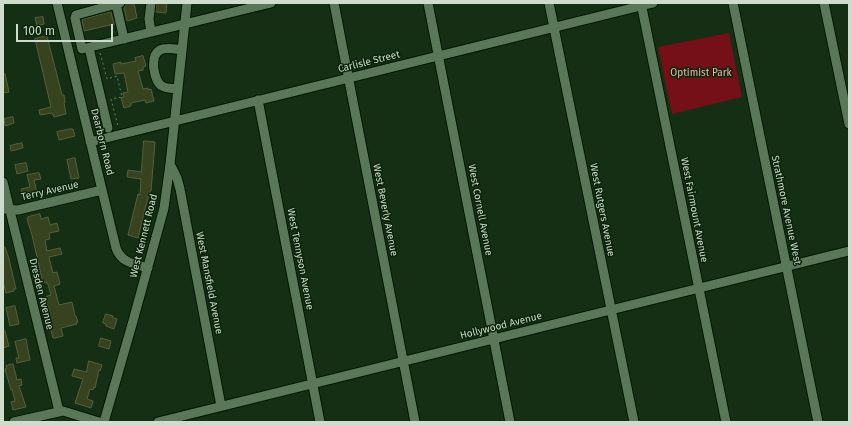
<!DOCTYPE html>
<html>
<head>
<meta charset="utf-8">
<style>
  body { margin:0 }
  #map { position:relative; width:852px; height:425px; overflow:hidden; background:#152f15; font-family:"Fira Sans",sans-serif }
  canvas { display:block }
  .frame { position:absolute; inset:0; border:4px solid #cddccb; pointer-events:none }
  .scale { position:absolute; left:16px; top:24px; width:97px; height:18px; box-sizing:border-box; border:2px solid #cddccb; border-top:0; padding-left:5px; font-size:12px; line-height:14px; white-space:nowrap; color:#cddccb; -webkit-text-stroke:3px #0b250b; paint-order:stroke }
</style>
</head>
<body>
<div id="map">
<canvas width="852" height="425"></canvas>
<div class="frame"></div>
<div class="scale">100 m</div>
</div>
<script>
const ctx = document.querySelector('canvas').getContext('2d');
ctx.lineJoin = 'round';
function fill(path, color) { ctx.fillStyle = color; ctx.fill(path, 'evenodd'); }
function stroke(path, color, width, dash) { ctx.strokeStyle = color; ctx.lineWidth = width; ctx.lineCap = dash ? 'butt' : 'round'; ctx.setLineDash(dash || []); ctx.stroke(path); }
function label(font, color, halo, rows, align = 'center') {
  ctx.font = font + ' "Fira Sans",sans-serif'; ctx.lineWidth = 3; ctx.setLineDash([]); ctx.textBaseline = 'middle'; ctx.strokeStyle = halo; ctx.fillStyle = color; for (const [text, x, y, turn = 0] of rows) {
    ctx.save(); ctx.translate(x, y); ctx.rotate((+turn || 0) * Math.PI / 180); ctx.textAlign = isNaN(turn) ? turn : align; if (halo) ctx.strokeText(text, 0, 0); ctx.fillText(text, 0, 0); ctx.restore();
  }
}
const green = new Path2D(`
  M729,33L742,97L672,114L658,47Z`);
const building = new Path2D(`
  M134,3L137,18L127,21L124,8L126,4Z
  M157,3H167L166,13L156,12Z
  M111,12L114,24L84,31L82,20Z
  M43,17L44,24L37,26L35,18Z
  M47,36L62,95H64L65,102L64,103L66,114L54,117L52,113L40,115L39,110L51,107L35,39Z
  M143,56L146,66L143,67V70L138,71L143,89L148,88V90L151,89L154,101L146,103L145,100L131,103V106L124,108L121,98L124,97L123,93L128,92L124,73L115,74L113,64L121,62V64L136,61L135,58Z
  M3,74H5L9,92L3,93Z
  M13,117L14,123L5,126L4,119Z
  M70,129H73L75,136L59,140L57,132Z
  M144,141L155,142L151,191H150L145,209L138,238L128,235L138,194L140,195L141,179L127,177L128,170L141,172Z
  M22,143L23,148L11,151L10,146Z
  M75,158L79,178L71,179L67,160Z
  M26,163L28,171L17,174L15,165Z
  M39,173L41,179L34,180L37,193L22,197L21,189L30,187L27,175Z
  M40,214L41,219L48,217L50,225L57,223L59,231L49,233L50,239L45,240L47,251L60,248L62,254L49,257L53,273L57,272L60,284L54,286L59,305L72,302L75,316H76L78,322H76L77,324L61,328L63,336L55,338H53L46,312L49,311L46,298L47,296L51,295L48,284H47V282L43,283L32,235L27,219L28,217Z
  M3,247H5L9,259L16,289H14V291L6,293L3,281Z
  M15,306L19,324L10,326L6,308Z
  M106,314L113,316V318L117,319L114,329L106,326V324L103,323Z
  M5,331L9,346L3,348V332Z
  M101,338L111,341L109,349L99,346Z
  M26,339L30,360L17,363L16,358H19L15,342Z
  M89,361L102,365L100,371L99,370L95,388L94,387L93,390L90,389L87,399L93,401L91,408L75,403L83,379L72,376L74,369L86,372Z
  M13,364L17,380L21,379L22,385L19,386L26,407L13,410L11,402L15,401L12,389L11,390L5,369L7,368L6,366Z`);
const path = new Path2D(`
  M100,53L107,79L117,76L122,97L111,99L118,126`);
const minor = new Path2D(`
  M57,3L116,248C121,263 135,264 148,268
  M120,3L76,15L75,18L82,49L271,3
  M151,3L149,19L151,32
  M334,3L415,422
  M428,3L510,422
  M549,3L634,422
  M641,3L726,422
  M733,3L818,422
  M824,3L849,124
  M116,4L124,39
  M89,48L108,128
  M178,89C173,88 166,89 162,86C154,82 149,56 160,50C166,47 175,49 182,50
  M258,100L320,422
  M90,142L653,3
  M170,164L177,178L180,189L221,406
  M3,182L59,411
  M4,209L18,210L102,190
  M14,422L63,411L99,422
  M104,422L133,321L164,208L170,164L187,3
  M158,422L849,251`);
const streetNames = [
  ["Carlisle Street",369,62,-14],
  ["Dearborn Road",102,142,76],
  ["Terry Avenue",50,191,-13],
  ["West Beverly Avenue",385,210,79],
  ["West Cornell Avenue",480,210,79],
  ["West Rutgers Avenue",602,210,79],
  ["West Fairmount Avenue",694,210,79],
  ["Strathmore Avenue West",786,210,78],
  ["West Kennett Road",144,236,-76],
  ["West Tennyson Avenue",300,259,79],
  ["West Mansfield Avenue",209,283,79],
  ["Dresden Avenue",41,294,76],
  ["Hollywood Avenue",501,326,-14]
];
const parkNames = [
  ["Optimist Park",701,73]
];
fill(green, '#751018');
fill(building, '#37421e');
stroke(building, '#55613c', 1);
stroke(minor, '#001701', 11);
stroke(path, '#687e68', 1, [2, 3]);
stroke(minor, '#5b7759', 9);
label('10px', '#cddccb', '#0b250b', streetNames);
label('10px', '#f4b8b4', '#0b250b', parkNames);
</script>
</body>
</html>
